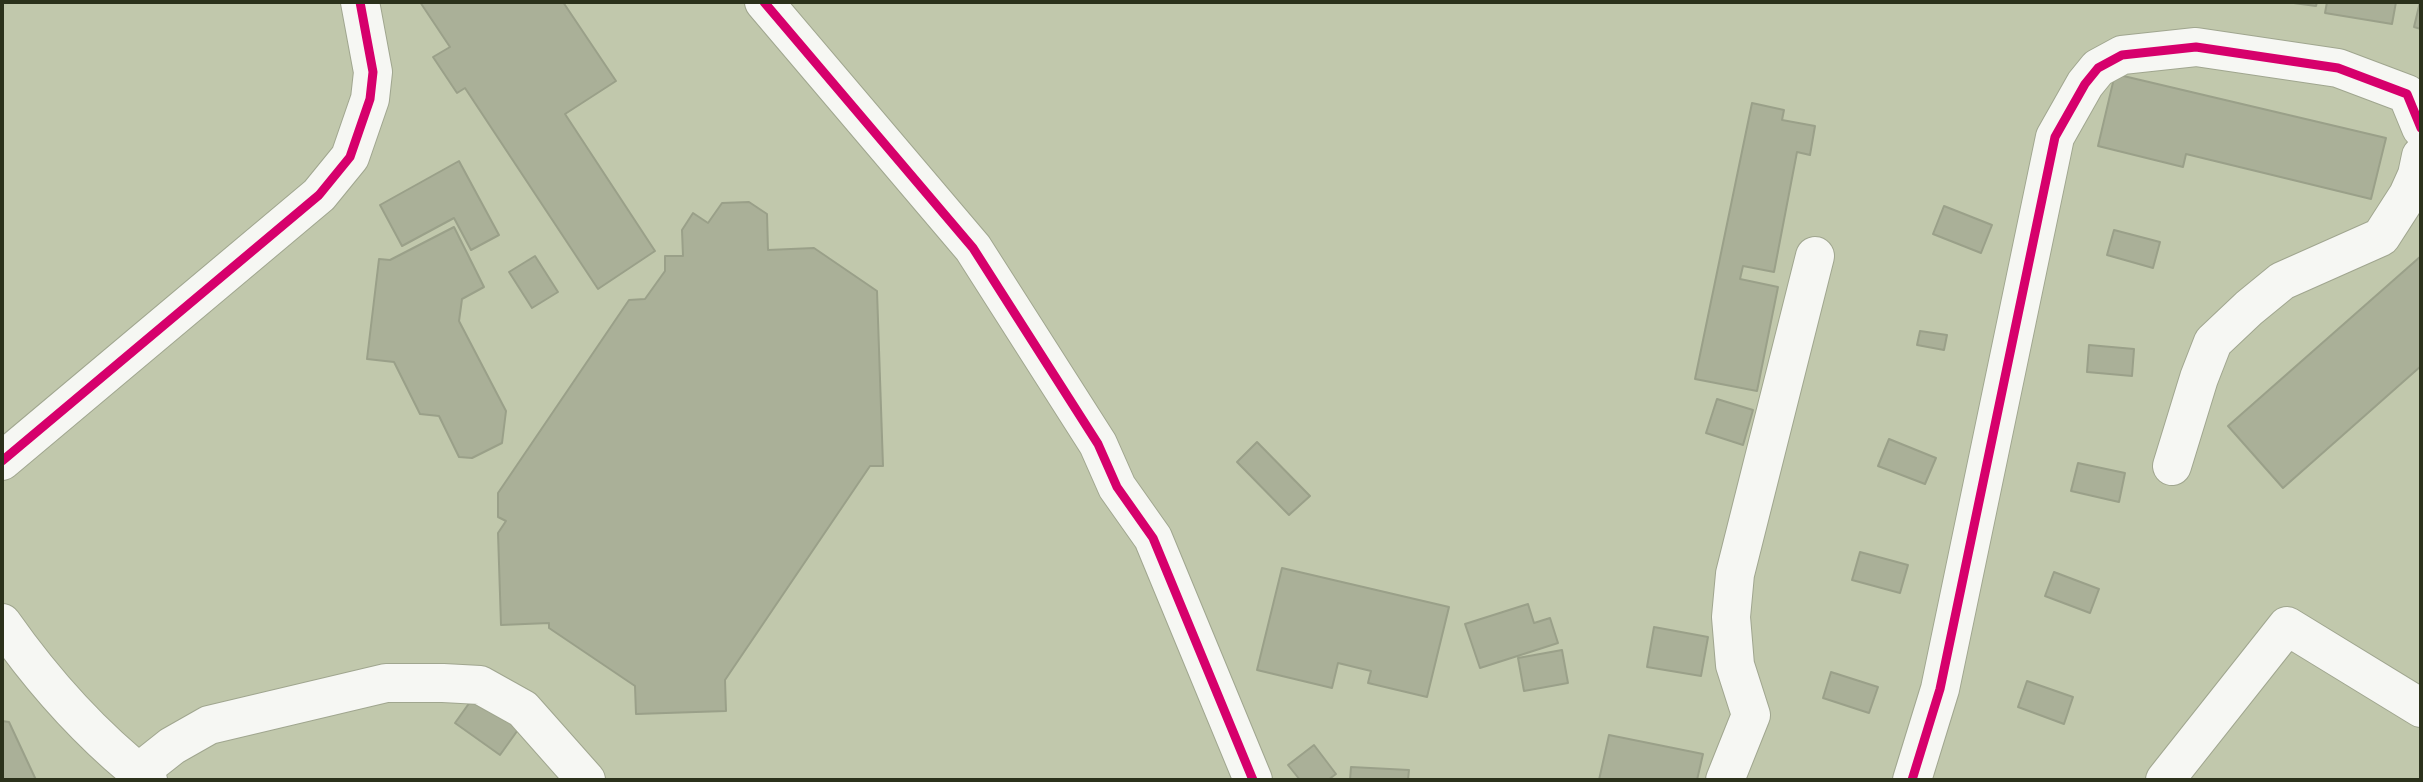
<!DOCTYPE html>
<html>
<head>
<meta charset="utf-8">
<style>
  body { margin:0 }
  #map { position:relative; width:2423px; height:782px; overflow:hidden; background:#c1c8ac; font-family:Montserrat,sans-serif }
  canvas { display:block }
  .frame { position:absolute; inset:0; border:4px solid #2b311b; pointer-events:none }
</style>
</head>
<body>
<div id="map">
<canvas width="2423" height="782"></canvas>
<div class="frame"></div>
</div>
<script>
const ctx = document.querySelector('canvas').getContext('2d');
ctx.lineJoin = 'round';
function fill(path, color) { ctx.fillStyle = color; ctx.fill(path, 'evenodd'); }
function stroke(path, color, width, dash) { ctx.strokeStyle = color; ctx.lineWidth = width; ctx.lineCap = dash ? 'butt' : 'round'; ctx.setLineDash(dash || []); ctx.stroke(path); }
const building = new Path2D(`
  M420,2H563L616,81L565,114L655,251L598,289L465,88L457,93L433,57L450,47Z
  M2286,2H2317L2316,6Z
  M2327,2H2396L2392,24L2325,13Z
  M2420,2H2421V29L2414,27Z
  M2115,74L2386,138L2371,199L2186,154L2183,167L2098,146Z
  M1752,103L1784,110L1782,120L1815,126L1810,155L1797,152L1774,272L1743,266L1740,279L1778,287L1757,391L1695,379Z
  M459,161L499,235L471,250L454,218L402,246L380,205Z
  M749,202L767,214L768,250L814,248L877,291L883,466H870L725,680L726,711L636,714L635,686L549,628V623L501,625L498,533L506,521L498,517V493L629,300L645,299L665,271V256H683L682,230L693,213L708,223L722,203Z
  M1944,206L1992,225L1981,253L1933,234Z
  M454,227L484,287L462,299L459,321L506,411L502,443L472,458L459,457L439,416L420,414L394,362L367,359L379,259L390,260Z
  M2114,230L2160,242L2153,268L2107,255Z
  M535,256L558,292L532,308L509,272Z
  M2421,256V366L2283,488L2228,426Z
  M1920,331L1947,335L1944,350L1917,345Z
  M2089,345L2134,349L2132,376L2087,372Z
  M1717,399L1753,410L1743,445L1706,433Z
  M1889,439L1936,458L1925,484L1878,466Z
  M1257,442L1310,496L1289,515L1237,462Z
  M2078,463L2125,473L2119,502L2071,491Z
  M1860,552L1908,565L1900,593L1852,580Z
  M1282,568L1449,607L1427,697L1368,683L1371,671L1338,663L1332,688L1257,670Z
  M2054,572L2099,589L2090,613L2045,596Z
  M1528,604L1534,623L1550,618L1558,643L1480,668L1465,624Z
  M1654,627L1708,637L1701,676L1647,667Z
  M1562,650L1568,683L1524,691L1518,658Z
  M1831,672L1878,687L1869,713L1823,698Z
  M2027,681L2073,697L2064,724L2018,707Z
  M475,695L520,727L500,755L455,723Z
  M2,721L9,722L36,780H2Z
  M1609,735L1703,754L1697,780H1599Z
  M1314,745L1336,774L1328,780H1300L1288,765Z
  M1351,767L1409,770L1408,780H1350Z`);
const minor = new Path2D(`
  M764,2L973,248L1098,444L1117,487L1153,538L1253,780
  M2,461L319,195L350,157L370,99L373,72L360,2
  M2172,466L2199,378L2213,342L2249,308L2282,281L2381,237L2408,195L2417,175L2421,156
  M2,623C42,680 92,736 148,780
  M138,773L172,746L209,725L386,683H443L480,685L523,709L586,780
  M1725,780L1751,715L1735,665L1731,617L1735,574L1815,256
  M1912,780L1940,689L2055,137L2085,84L2098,68L2122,55L2196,47L2338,68L2407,94L2421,128
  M2165,780L2287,626L2421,708`);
const cycleway = new Path2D(`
  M764,2L973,248L1098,444L1117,487L1153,538L1253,780
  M2,461L319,195L350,157L370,99L373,72L360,2
  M1912,780L1940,689L2055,137L2085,84L2098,68L2122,55L2196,47L2338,68L2407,94L2421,128`);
fill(building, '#aab098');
stroke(building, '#9aa089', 2);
stroke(minor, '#a0a68f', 40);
stroke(minor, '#f6f7f3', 38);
stroke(cycleway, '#d6006c', 9);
</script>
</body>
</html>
